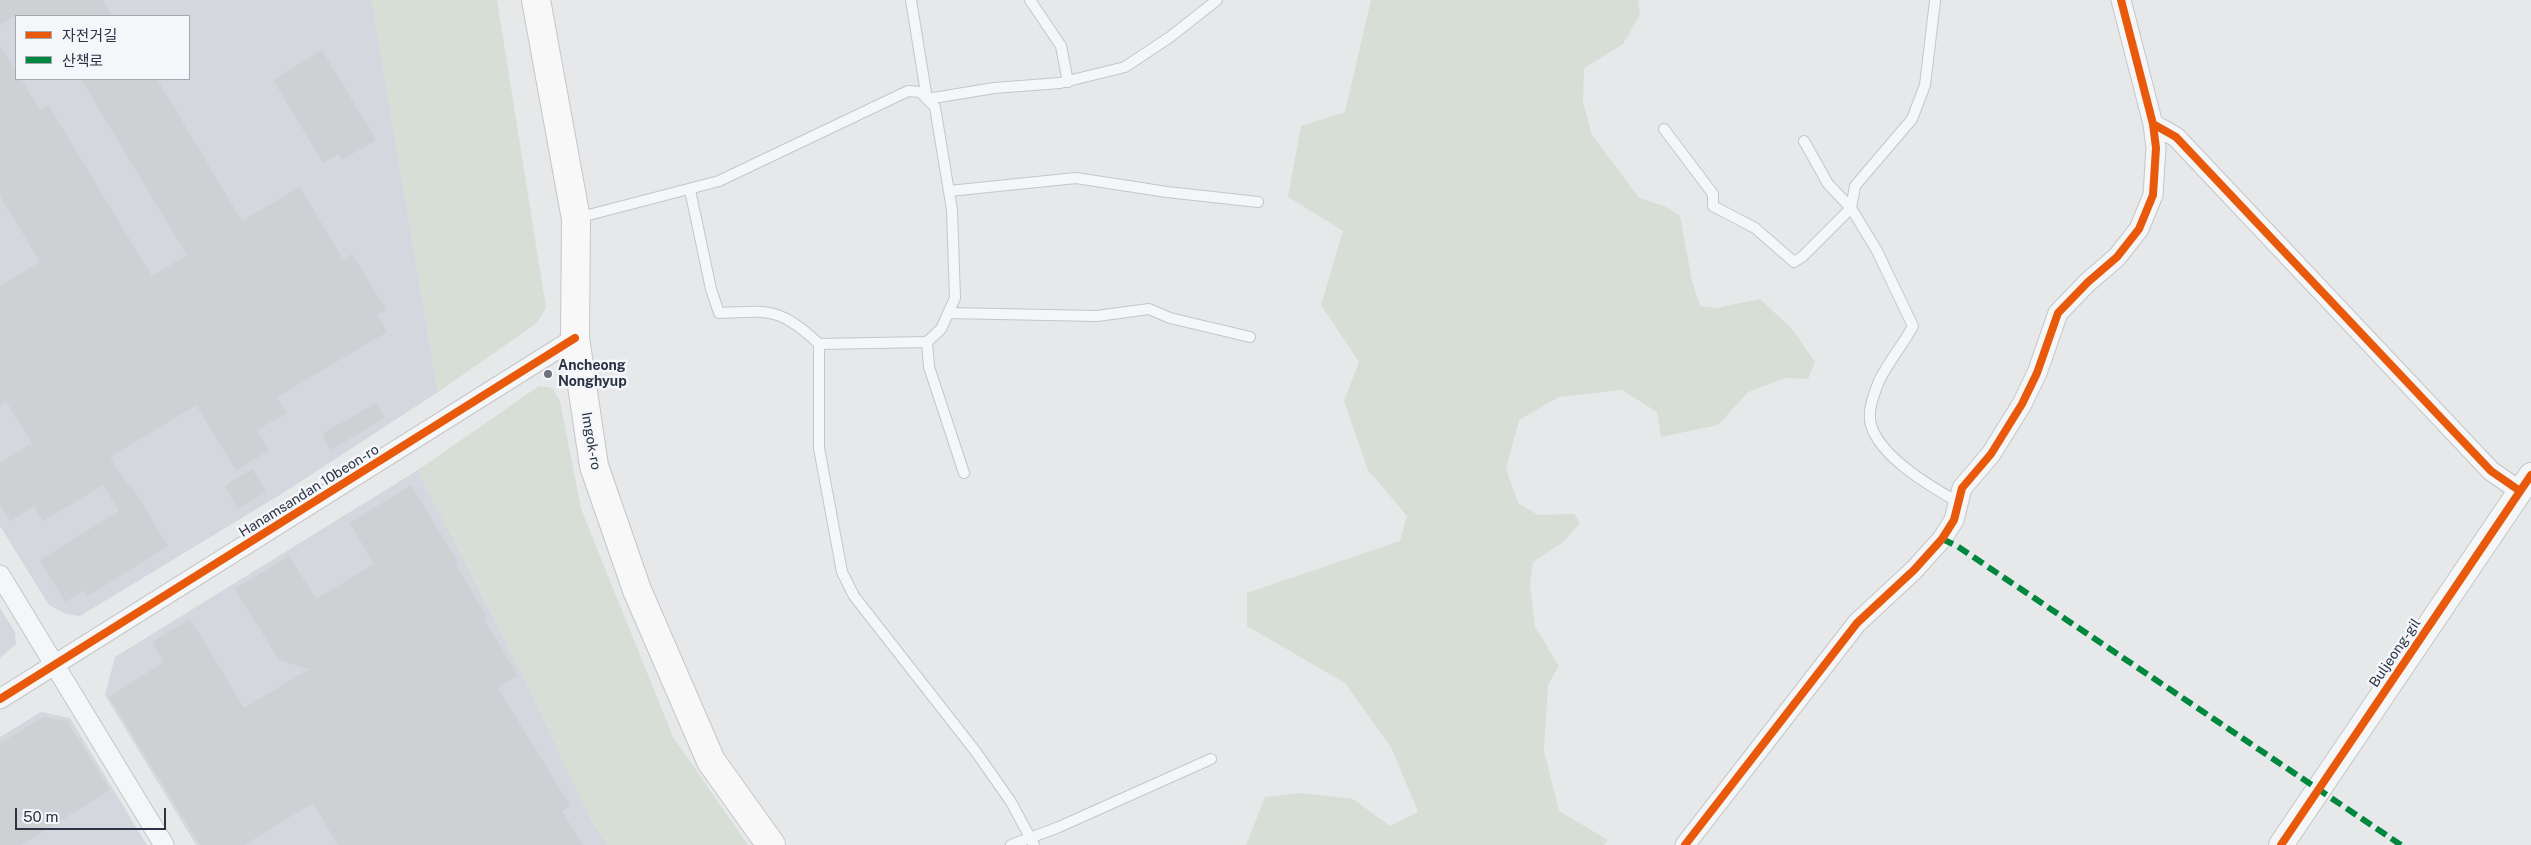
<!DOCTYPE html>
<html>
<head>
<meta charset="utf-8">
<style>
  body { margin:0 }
  #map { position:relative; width:2531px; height:845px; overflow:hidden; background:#e6e8ea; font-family:"Public Sans","Noto Sans KR",sans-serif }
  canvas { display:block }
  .legend { position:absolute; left:15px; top:15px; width:175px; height:65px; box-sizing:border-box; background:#f4f6f9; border:1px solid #a4a8b1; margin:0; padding:6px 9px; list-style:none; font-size:15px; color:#2b3445 }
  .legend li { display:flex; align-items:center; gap:10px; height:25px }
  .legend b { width:25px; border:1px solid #a4a8b1 }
  .scale { position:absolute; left:15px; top:808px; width:151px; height:22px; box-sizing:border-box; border:2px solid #2b3445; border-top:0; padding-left:6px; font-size:15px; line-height:18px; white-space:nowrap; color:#2b3445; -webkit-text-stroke:4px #f4f6f9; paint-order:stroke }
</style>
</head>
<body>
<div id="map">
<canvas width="2531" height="845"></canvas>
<ul class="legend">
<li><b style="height:6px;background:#e8590c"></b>자전거길</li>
<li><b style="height:6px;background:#00873e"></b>산책로</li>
</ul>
<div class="scale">50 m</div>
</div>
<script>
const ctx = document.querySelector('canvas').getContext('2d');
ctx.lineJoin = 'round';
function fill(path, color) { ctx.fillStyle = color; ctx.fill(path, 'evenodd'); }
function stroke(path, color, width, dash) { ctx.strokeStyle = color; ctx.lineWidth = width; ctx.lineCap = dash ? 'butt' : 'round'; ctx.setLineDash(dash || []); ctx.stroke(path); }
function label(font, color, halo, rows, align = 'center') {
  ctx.font = font + ' "Public Sans",sans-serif'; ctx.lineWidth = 5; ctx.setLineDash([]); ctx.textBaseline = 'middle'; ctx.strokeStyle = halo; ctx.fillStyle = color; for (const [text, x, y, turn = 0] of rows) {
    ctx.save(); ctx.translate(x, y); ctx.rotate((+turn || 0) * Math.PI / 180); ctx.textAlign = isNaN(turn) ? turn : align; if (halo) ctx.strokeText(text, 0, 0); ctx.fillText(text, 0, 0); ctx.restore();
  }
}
const built = new Path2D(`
  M0,0H372L438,392L283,493L80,616L66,614L49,605L0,526ZM16,16H189V79H16Z
  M418,470L522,674L592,821L607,845H196L105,695L115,657Z
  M0,608L15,632L16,644L0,658Z
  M41,712L70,718L147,845H0V737Z`);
const green = new Path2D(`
  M372,0H497L546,308L537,323L438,392Z
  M1371,0H1638L1640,14L1623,44L1584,68L1583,102L1592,135L1639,198L1664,206L1680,216L1692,281L1700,306L1716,308L1760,299L1793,330L1815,362L1808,379L1785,378L1748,392L1718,425L1661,437L1657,412L1622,390L1559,397L1519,420L1506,469L1518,503L1538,515L1574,514L1580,523L1563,542L1533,562L1530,584L1535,627L1559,666L1548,685L1544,751L1559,811L1608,840L1604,845H1246L1265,797L1302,793L1353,799L1390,826L1418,812L1392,749L1345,683L1247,626V593L1400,541L1407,516L1368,470L1344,401L1359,362L1321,305L1343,231L1288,197L1301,126L1345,112Z
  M539,386L552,388L560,401L581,509L673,737L748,845H607L592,821L522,674L418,470Z`);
const building = new Path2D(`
  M0,0H102L112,16H15L0,25Z
  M0,45L16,72V79H21L40,110L48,105L152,276L187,255L81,79H157L242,221L300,187L343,259L352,254L386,310L377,315L387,332L277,397L287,413L257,430L269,450L236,471L196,405L110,457L128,486L130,484L168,546L88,596L84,590L65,602L40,560L119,511L103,485L43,521L34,506L10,521L0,505V463L32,443L6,401L0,405V286L40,262L0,196Z
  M322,50L376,140L342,160L338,154L323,163L273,80Z
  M376,403L385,418L331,450L322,434Z
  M252,469L266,492L238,509L225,486Z
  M411,485L458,562L455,564L487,616L483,618L518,675L498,688L570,806L562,811L583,845H338L313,803L244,845H200L109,697L164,662L152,642L190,619L244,708L309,669L279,660L235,589L289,556L316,599L374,564L350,523Z
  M44,717L67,721L110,790L21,845H0V743Z`);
const service = new Path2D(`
  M911,0L927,99L994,88L1060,83L1125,67L1170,37L1217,0
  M1030,0L1061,46L1068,82
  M1664,129L1713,194V206L1755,228L1794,262L1802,257L1851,208L1855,186L1912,119L1925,85L1935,1
  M1804,141L1828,184L1851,208L1876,249L1913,326C1903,345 1888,362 1879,381C1874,394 1867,411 1871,425C1880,457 1931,487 1958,502
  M690,190L711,289L719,313C769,311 780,307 819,344V448L842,572L854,596L976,752L1011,802L1034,845
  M949,191L1076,178L1167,192L1258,202
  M577,218L719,181L908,91L920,92L935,107L952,210L955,298L941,329L927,342L929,367L964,473
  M948,313L1097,316L1149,309L1170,318L1250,337
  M819,344L927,342
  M1011,845L1059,827L1211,759`);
const minor = new Path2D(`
  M2153,124L2176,137L2491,471L2520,491
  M0,575L164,845
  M0,699L575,338
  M1685,845L1857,623L1914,570L1942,539L1954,520L1962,488L1991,454L2022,404L2037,373L2058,313L2088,282L2117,257L2139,229L2153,195L2156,148L2153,124L2121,0`);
const tertiary = new Path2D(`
  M2281,845L2531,475`);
const secondary = new Path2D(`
  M536,0L576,219L575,338L594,466L637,590L711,761L771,845`);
const quiet = new Path2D(`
  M1942,539L1957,546L2401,845`);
const cycleway = new Path2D(`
  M2153,124L2176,137L2491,471L2520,491
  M0,699L575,338
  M1685,845L1857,623L1914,570L1942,539L1954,520L1962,488L1991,454L2022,404L2037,373L2058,313L2088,282L2117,257L2139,229L2153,195L2156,148L2153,124L2121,0
  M2281,845L2531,475`);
const markers = [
  [548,374,5,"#6c737f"]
];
const poiNames = [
  ["Ancheong",558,366],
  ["Nonghyup",558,382]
];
const streetNames = [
  ["Imgok-ro",591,441,80],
  ["Hanamsandan 10beon-ro",309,491,-32],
  ["Buljeong-gil",2395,653,-56]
];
fill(built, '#d4d7dd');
fill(green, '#d6ded6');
fill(building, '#ced0d3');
stroke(service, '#c4c6c8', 12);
stroke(minor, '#c4c6c8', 21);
stroke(tertiary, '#c4c6c8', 26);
stroke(secondary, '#c4c6c8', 30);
stroke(service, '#f5f6f7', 10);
stroke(minor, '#f5f6f7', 19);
stroke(tertiary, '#f5f6f7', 24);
stroke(secondary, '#f8f8f8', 28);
stroke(quiet, '#00873e', 6, [12, 6]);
stroke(cycleway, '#e8590c', 8);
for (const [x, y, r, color] of markers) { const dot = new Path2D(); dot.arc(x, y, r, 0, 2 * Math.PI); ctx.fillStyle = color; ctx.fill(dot); stroke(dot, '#f4f6f9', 2); }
label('bold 14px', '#2b3445', '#f4f6f9', poiNames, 'left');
label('14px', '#2b3445', '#f4f6f9', streetNames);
</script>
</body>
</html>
